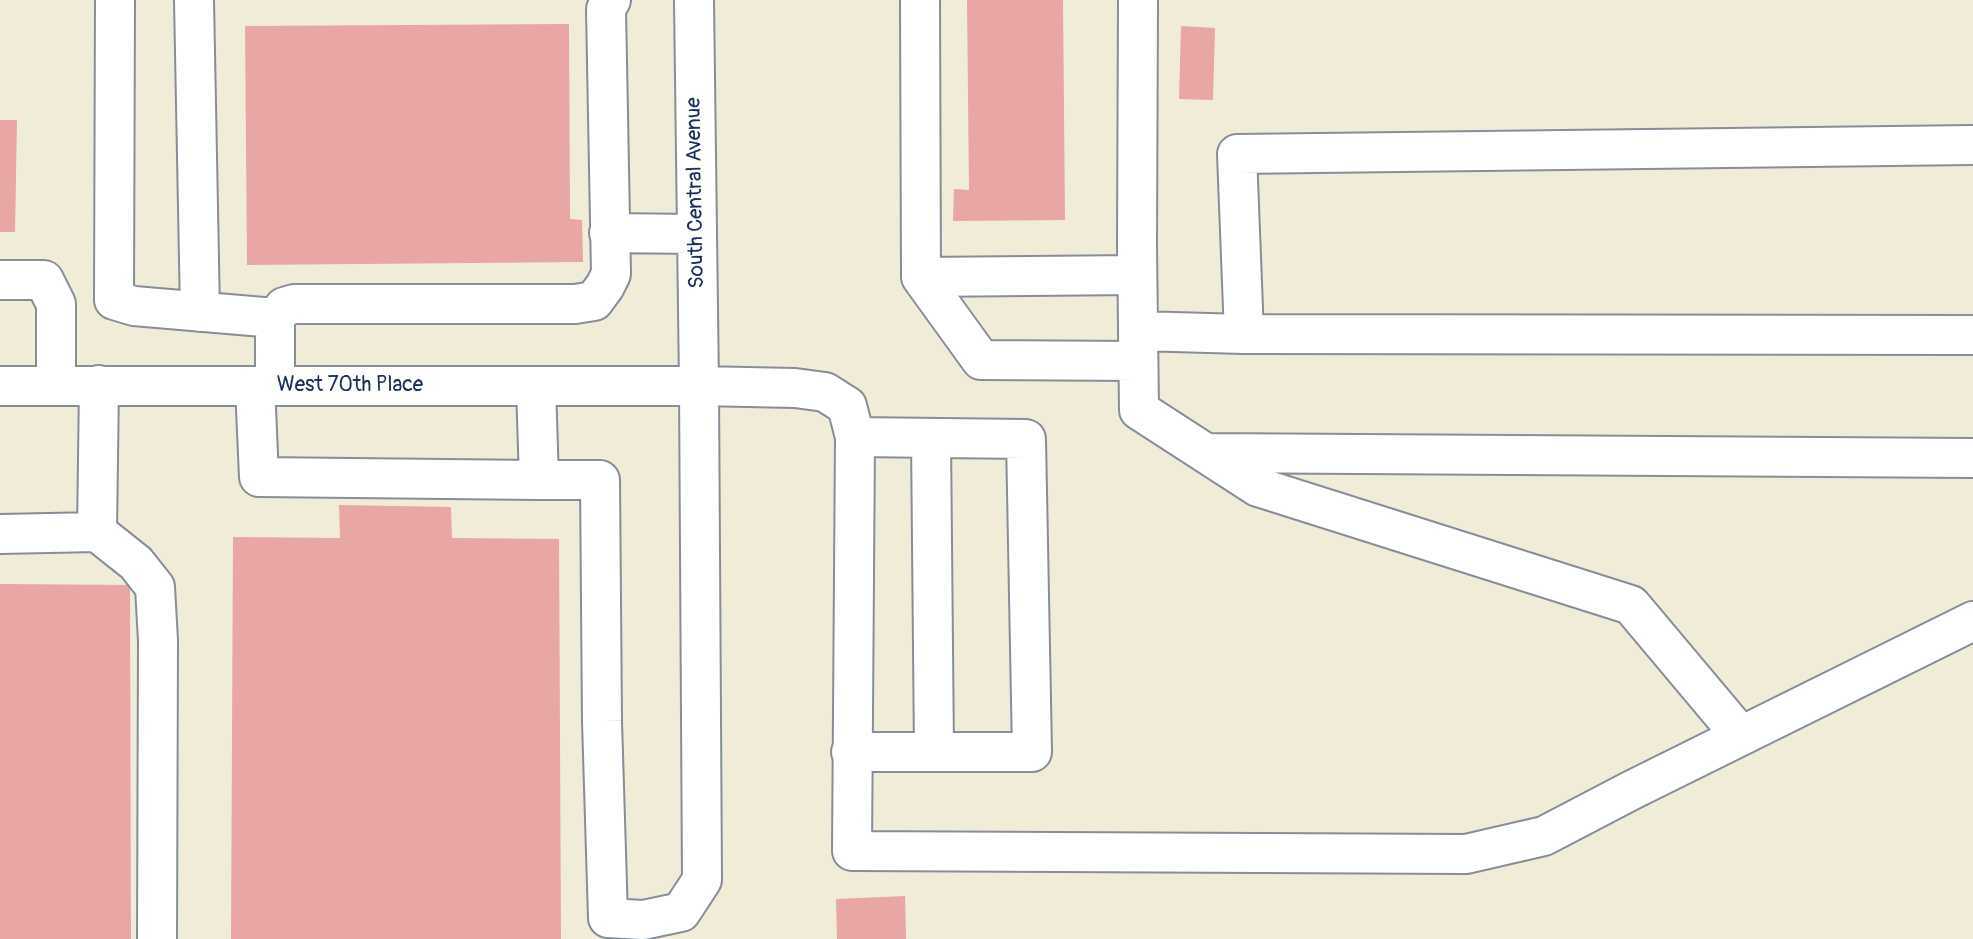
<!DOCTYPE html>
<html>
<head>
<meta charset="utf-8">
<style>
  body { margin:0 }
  canvas { display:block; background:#f0ecd7 }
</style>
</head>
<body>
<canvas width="1973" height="939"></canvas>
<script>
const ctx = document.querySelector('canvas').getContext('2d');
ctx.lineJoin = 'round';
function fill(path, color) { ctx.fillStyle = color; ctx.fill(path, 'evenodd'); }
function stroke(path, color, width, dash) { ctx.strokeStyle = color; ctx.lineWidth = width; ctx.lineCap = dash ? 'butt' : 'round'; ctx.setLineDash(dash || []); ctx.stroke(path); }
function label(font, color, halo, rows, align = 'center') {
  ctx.font = font + ' Pangolin,sans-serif'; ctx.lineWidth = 5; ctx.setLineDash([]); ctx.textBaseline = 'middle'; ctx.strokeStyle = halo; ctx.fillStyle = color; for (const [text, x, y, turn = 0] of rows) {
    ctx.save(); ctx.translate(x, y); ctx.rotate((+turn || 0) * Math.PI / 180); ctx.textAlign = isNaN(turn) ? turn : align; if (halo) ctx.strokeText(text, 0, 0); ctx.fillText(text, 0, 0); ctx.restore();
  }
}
const building = new Path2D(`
  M967,0H1063L1065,220L953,221L954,189L969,190Z
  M569,24L570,219L582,220L583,262L247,265L245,26Z
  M1181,26L1215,28L1213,100L1179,99Z
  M0,120H17L15,232H0Z
  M339,505L451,507L452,538L559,539L561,939H231L233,537L340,538Z
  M0,584L130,585L131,939H0Z
  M905,896L906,939H837L836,899Z`);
const minor = new Path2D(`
  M115,0L114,300L134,306L275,318
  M194,0L200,312
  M920,0L921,277L1137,275
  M1138,0L1137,246L1139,410L1258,487L1631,605L1741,736
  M609,233L696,234
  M921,277L981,360L1138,361
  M0,280H44L56,304V386
  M1138,331L1244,334L1237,154L1973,145
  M1244,334L1973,335
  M0,386H699L795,388L825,392L847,406L855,437L852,851L1466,854L1544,836L1632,790L1973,621
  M255,386L259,477L539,480
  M275,386V318L284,307L294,304H575L594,301L605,286L611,274L606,9L611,0
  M536,386L539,480H600L602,721L608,918L643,920L681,912L702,880L699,386L694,0
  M931,438L934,752
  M1206,453L1973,458
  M97,532L136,563L155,587L158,641L157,938
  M0,534L97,532L99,385
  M851,752H1032L1026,439L855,437`);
const streetNames = [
  ["South Central Avenue",696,193,-91],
  ["West 70th Place",350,386]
];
fill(building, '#e8a6a4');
stroke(minor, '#868e9a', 42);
stroke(minor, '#fff', 38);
label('21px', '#1b2f5e', '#fff', streetNames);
</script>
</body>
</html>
